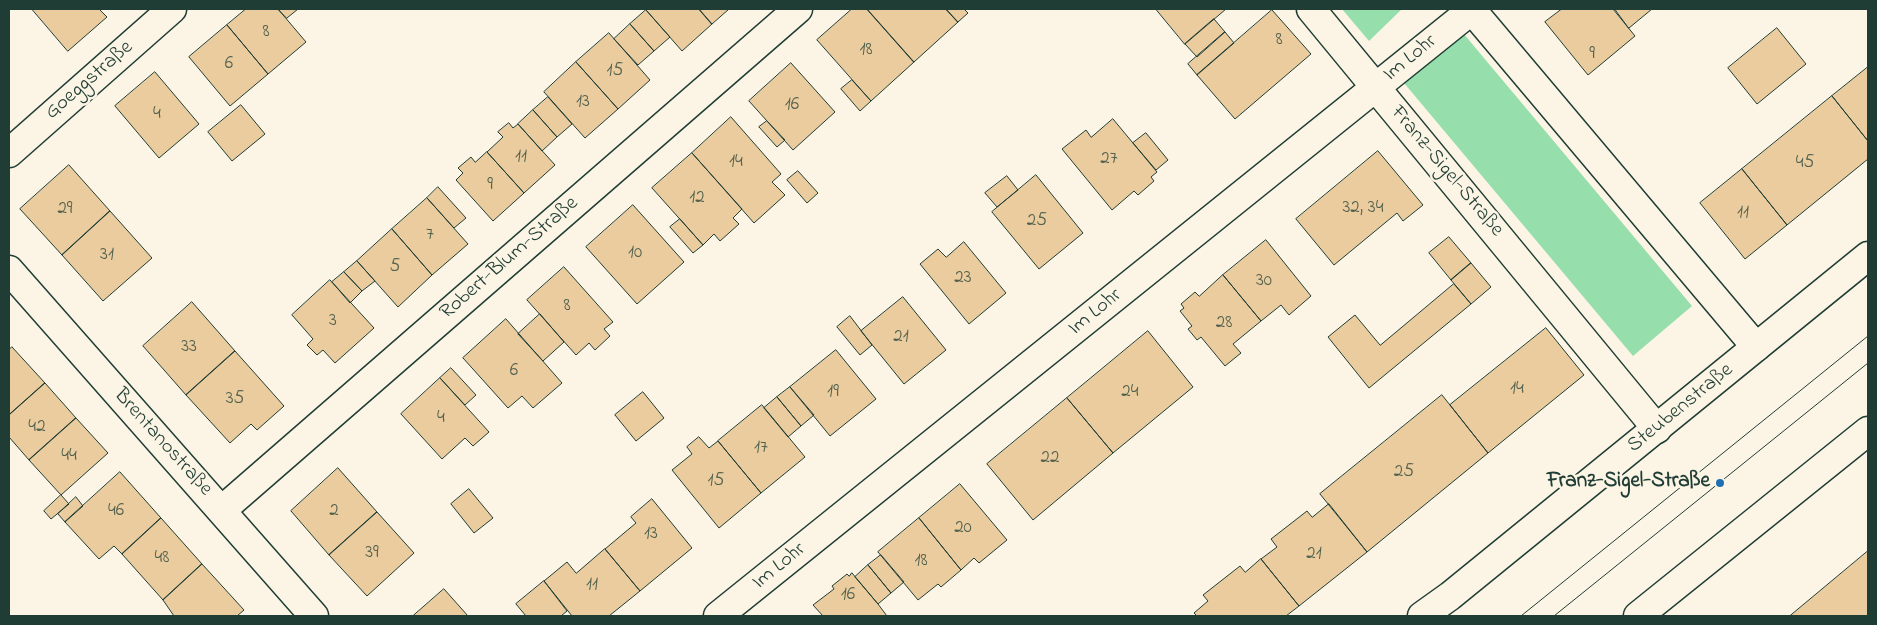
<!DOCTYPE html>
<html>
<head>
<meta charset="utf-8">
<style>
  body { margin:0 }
  #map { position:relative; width:1877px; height:625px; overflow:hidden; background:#fcf5e5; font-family:"Indie Flower",sans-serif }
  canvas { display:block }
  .frame { position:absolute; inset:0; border:10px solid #1f3d34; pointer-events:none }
</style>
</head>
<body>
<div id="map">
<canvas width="1877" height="625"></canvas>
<div class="frame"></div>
</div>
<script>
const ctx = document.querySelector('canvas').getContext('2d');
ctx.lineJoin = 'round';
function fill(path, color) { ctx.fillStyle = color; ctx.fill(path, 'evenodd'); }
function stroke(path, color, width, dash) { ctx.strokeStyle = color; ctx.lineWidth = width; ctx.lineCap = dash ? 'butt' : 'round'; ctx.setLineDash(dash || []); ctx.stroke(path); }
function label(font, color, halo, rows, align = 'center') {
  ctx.font = font + ' "Indie Flower",sans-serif'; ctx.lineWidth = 5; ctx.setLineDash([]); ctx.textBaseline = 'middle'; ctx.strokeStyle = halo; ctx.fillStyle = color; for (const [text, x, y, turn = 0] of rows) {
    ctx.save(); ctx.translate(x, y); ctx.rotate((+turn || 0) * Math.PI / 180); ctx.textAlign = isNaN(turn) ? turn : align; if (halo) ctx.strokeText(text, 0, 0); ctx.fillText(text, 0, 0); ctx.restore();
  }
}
const green = new Path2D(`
  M1342,9H1402L1369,41Z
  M1463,33L1692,306L1633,356L1404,83Z`);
const building = new Path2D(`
  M32,9H99L107,17L68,51Z
  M246,9H278L306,42L268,74L227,25Z
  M278,9H298L287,18Z
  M647,9H699L712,24L682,51L646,10Z
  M699,9H729L712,24Z
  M852,9H867L914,62L871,101L817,40Z
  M867,9H946L958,22L914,62Z
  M946,9H964L968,13L958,22Z
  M1156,9H1226L1185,44Z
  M1562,9H1613L1635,36L1588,75L1545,22Z
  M1615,9H1652L1629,28Z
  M646,10L670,37L654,51L630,24Z
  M1272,10L1311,54L1235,119L1197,75Z
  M1214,19L1225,32L1197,57L1185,44Z
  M630,24L654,51L638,65L614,39Z
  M227,25L268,74L230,106L189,57Z
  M1777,28L1806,64L1757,104L1728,68Z
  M1225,32L1234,43L1197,75L1188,64Z
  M609,33L650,80L618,109L576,62Z
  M576,62L618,109L585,138L544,92Z
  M791,63L835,112L793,150L749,101Z
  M1868,67V141L1832,96Z
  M155,72L199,124L159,158L115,106Z
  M852,80L871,101L860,111L841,89Z
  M1832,96L1868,141V159L1787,225L1742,169Z
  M548,97L572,124L557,137L533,110Z
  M241,105L265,134L232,161L208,132Z
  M533,110L557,137L542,151L518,124Z
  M731,117L781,174L772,182L785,195L754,223L692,153Z
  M1113,119L1157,172L1151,177L1154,181L1138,195L1134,191L1112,210L1062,149L1086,130L1091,137Z
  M767,121L785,140L777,147L759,127Z
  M509,123L513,128L518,124L555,165L524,193L487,152L503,137L498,132Z
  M1146,133L1168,160L1156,170L1133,143Z
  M1378,151L1423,205L1403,221L1397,213L1334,265L1296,219Z
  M487,152L524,193L493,221L456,180L463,173L458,168L471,157L475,162Z
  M692,153L742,209L733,218L739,224L720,241L714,234L703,245L652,188Z
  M69,165L110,211L62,255L20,209Z
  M1742,169L1787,225L1745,259L1700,203Z
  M798,171L818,193L807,203L787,180Z
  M1036,175L1083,233L1039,269L992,212Z
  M1007,176L1018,190L997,207L985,193Z
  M438,187L466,218L454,228L427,198Z
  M427,198L468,244L432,275L392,229Z
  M633,205L684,262L637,304L586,247Z
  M110,211L152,258L103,301L62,255Z
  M680,219L703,245L693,253L670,227Z
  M392,229L432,275L398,307L357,261Z
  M1449,237L1471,263L1451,280L1429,253Z
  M1266,240L1311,296L1289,315L1281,305L1261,321L1223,275Z
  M964,242L1006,293L969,324L920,264L938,249L946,257Z
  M357,261L375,281L362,291L344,272Z
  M1471,263L1491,287L1471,304L1451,280Z
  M564,267L613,322L604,329L610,336L595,350L589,343L576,355L527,300Z
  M344,272L362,291L350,303L332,282Z
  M1223,275L1261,321L1233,344L1241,353L1225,366L1201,337L1197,340L1188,329L1192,326L1180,311L1184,308L1181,304L1195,292L1199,296Z
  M330,280L374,328L335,363L323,350L317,355L307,345L313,339L292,315Z
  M1454,284L1471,304L1369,388L1328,337L1355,315L1380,345Z
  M903,297L946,350L904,384L861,331Z
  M192,302L235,351L186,395L143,346Z
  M540,314L564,342L543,361L518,334Z
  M850,316L872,345L860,355L837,327Z
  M506,319L562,383L533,408L522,396L508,408L463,358Z
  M1546,328L1584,375L1488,453L1450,405Z
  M1148,331L1193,387L1113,453L1067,398Z
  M12,347L45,383L9,415V350Z
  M836,350L876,399L830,436L790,387Z
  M235,351L284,406L257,430L251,424L230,443L186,395Z
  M451,368L476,395L465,405L440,378Z
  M440,378L489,432L473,446L465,438L442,459L401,414Z
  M45,383L76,418L29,460L9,437V415Z
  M790,387L814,415L801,426L777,397Z
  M643,392L664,418L636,441L615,415Z
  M1442,395L1488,453L1367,552L1320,494Z
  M777,397L801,426L788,437L764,408Z
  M1067,398L1113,453L1033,520L987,464Z
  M762,405L805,457L761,493L718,441Z
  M76,418L108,453L61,495L29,460Z
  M699,437L709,448L718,441L761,493L719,528L672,470L692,454L687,447Z
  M338,468L377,512L329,555L291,511Z
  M120,472L161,518L122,554L114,546L99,559L65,522Z
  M960,484L1007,540L979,563L974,558L961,570L919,518Z
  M469,489L493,518L474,533L451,504Z
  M61,495L69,504L51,519L44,511Z
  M76,497L83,506L65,522L58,514Z
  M652,499L692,548L640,591L605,549L636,523L631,517Z
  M1329,504L1367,552L1299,606L1261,559L1277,547L1271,539L1307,511L1312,517Z
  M377,512L414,553L367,596L329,555Z
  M161,518L202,564L163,600L122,554Z
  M919,518L961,570L941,587L938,584L918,600L878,552Z
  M605,549L640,591L609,616H572L544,581L567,562L576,573Z
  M1868,551V616H1790Z
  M881,555L904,582L891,593L868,565Z
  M1261,559L1299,606L1286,616H1197L1194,613L1208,601L1203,595L1240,566L1245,572Z
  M202,564L244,610L237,616H174L163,600Z
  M868,565L891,593L878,604L855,577Z
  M852,573L878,604L887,616H823L813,605L834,589L832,586L847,574L849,576Z
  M544,581L567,611L561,616H526L516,604Z
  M444,589L468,616H413Z`);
const minor = new Path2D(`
  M1311,9L1657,429
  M1471,9L1756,347
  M9,153L172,9
  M9,270L314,616
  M222,510L798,9
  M718,616L1473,9`);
const tertiary = new Path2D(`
  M1422,616L1450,596L1868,256
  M1638,616L1868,431`);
const tram = new Path2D(`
  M1521,616L1868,336
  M1554,616L1868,363`);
const markers = [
  [1720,483,5,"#1f6fb2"]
];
const numberNames = [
  ["8",266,33],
  ["8",1279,41],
  ["18",866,51],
  ["9",1592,55],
  ["6",229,65],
  ["15",615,72],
  ["13",583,103],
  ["16",792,106],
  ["4",157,115],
  ["11",521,158],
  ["27",1109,160],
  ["14",736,163],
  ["45",1805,164],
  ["9",490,186],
  ["12",697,199],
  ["32, 34",1363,209],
  ["29",65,210],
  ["11",1743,214],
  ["25",1037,222],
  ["7",430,236],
  ["10",635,254],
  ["31",107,256],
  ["5",395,268],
  ["23",963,279],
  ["30",1264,282],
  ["8",567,307],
  ["3",333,322],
  ["28",1224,324],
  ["21",901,338],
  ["33",189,348],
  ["6",514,372],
  ["14",1517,390],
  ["19",833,393],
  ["24",1130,393],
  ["35",235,400],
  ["4",441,419],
  ["42",37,428],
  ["17",761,449],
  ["44",69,457],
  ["22",1050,459],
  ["25",1404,473],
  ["15",716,482],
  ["46",116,512],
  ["2",334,512],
  ["20",963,529],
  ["13",651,535],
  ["39",372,554],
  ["21",1314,555],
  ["48",162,559],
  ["18",921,562],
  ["11",592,586],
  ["16",848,596]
];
const streetNames = [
  ["Im Lohr",1411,59,-39],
  ["Goeggstraße",90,81,-41],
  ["Franz-Sigel-Straße",1446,172,50],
  ["Robert-Blum-Straße",510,259,-41],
  ["Im Lohr",1096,313,-39],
  ["Steubenstraße",1681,409,-39],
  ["Brentanostraße",162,443,48],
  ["Im Lohr",780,567,-39]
];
const poiNames = [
  ["Franz-Sigel-Straße",1710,483]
];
fill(green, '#96deac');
fill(building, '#ebcc9e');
stroke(building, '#1f3d34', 1);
stroke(minor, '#1f3d34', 31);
stroke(tertiary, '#1f3d34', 31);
stroke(minor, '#fcf5e5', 28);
stroke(tertiary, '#fcf5e5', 28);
stroke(tram, '#1f3d34', 1);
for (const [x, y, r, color] of markers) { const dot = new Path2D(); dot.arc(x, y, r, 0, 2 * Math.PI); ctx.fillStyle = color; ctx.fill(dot); stroke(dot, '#fcf5e5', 2); }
label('19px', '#52614e', null, numberNames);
label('21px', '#1f3d34', '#fcf5e5', streetNames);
label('bold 21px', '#1f3d34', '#fcf5e5', poiNames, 'right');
</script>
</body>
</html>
